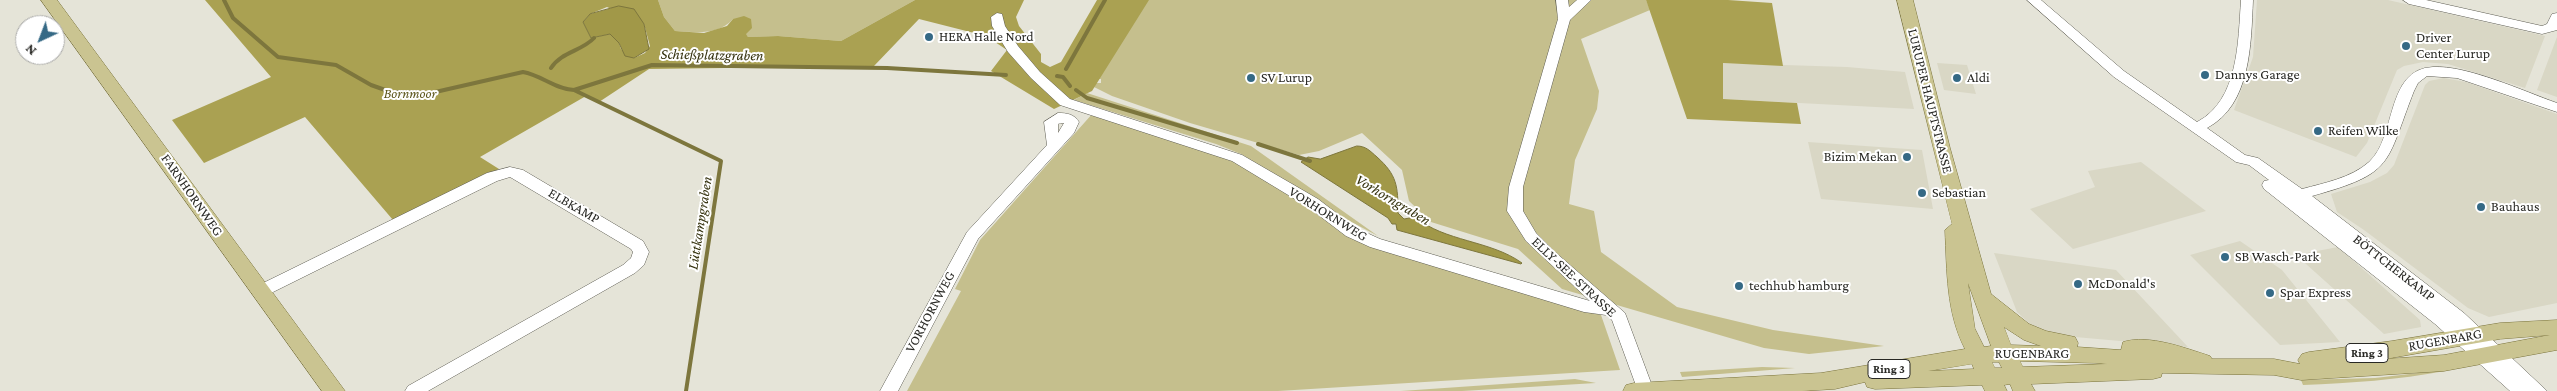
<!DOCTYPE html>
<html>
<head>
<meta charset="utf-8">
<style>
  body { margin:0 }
  #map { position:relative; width:2557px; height:391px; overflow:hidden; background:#e5e4d8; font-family:"Crimson Pro",serif }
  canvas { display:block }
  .north { position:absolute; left:15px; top:15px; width:50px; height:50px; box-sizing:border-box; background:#fff; border:1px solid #a9a9a7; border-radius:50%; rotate:223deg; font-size:14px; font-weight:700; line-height:20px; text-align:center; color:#282824 }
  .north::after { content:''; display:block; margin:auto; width:18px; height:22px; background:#356985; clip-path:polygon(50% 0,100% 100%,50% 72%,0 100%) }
</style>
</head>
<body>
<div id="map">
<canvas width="2557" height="391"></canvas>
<div class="north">N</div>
</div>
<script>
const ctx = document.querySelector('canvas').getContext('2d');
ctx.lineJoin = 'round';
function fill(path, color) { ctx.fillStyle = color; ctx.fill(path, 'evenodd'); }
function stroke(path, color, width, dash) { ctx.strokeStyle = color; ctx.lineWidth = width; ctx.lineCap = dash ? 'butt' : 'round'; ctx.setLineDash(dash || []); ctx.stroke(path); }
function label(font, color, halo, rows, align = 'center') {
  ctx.font = font + ' "Crimson Pro",serif'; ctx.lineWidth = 4; ctx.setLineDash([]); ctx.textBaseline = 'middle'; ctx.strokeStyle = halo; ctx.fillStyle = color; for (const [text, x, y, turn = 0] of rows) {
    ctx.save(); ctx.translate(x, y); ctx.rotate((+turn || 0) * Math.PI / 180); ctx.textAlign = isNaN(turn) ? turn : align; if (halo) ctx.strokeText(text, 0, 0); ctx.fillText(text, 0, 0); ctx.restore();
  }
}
const built = new Path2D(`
  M2257,0H2388L2545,36L2525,88L2448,64L2423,62L2404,66L2397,70L2367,143L2356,157L2234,110L2253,57Z
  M2557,37V97L2537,90Z
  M1722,63L1847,67L1905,72L1914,109L1723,99Z
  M1937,63L1967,65L1976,94L1944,90Z
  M2444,78L2466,82L2557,114V303L2489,317L2468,308L2364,230L2337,212L2331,194L2370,182L2387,173L2394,165L2425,85L2429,81Z
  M1808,142L1922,150L1933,209L1821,199Z
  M2141,162L2206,211L2073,249L2030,209L2095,187L2088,171Z
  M2240,241L2282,270L2340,342L2280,345L2190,255Z
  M2338,247L2420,320L2421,327L2384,334L2296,255Z
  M1994,253L2116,270L2188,347L2075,337L2054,334L2033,327L2017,312Z`);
const green = new Path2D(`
  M658,0H915L841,41L778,36L748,37L733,19C718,36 695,32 675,31L664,17Z
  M1143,0H1646L1650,10L1581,39L1599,91L1597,109L1575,160L1569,204L1594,211L1601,252L1677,307L1773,330L1884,346L1809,354L1764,348L1562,289L1518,249L1431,222L1409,201L1402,170L1362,133L1319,151L1299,155L1190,123L1112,96L1094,87L1096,83H1101V79H1098Z
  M1087,93L1251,146L1378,236L1340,216L1241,154L1216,144L1074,100Z
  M1093,113L1237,159L1342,231L1500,286L1601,315L1620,370L1278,391H907L961,291L955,289L980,240Z
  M1762,367L1795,368L1682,377L1680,372Z
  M2444,370L2445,371C2398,380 2351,383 2303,385L2301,380L2375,378Z
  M1575,379L1596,383L1462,391H1401Z`);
const forest = new Path2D(`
  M205,0H658L664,17L675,31L704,33L727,26L733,19L744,16L751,19L752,28L746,34L748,37L778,36L841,41L915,0H1024L1016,17L1019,26L1041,54V62L1050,67L1061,62L1097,0H1149L1092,91L1054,109L991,71L1007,50L986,36L919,19L874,66L649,69L599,102L586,96L480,157L499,169L393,220L305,117L204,163L172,120L271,77ZM607,7L644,24L650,46L645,53L634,58L621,49L619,43L610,34L591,38L583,22L590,14Z
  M1646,0H1728L1772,3L1783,66L1723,63V99L1797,103L1801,124L1687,119Z`);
const water = new Path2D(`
  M619,6L634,9L644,24L649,49L634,58L625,56L619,43L610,34L591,38L583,22L590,14Z
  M1357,146C1366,146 1370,151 1377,157C1397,175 1398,186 1398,213L1404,219L1415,217C1445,242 1490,240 1522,263L1521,264L1397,230L1396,224H1392L1388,218L1301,162L1308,157L1320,159Z`);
const stream = new Path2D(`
  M224,0L233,18L278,57L336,65L371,85L388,91
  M551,68C561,52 582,51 594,38
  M1066,69L1105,0
  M1057,76L1063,77L1070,86
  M574,90L721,161L686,391
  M1076,90L1087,98L1237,143
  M396,92L431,93L523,72C541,75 555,89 574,90L652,65L887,68L1006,75
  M1258,144L1310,161`);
const minor = new Path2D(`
  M1556,0H1568L1569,7L1577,0H1591L1570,20L1523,187V211L1536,233L1555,252L1625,313L1654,391H1638L1612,320L1606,315L1584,312L1370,247L1346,236L1308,207L1232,161L1060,105L1031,78L1008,52L992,26L991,17L997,13L1002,14L1005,26L1018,46L1040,72L1070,99L1242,155L1318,199L1356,228L1380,239L1590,301L1526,241L1507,211L1509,187L1558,19Z
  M2027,0H2041L2124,71L2197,122C2239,100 2238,41 2241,0H2253C2251,44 2251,105 2207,128L2245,155L2258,158L2302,189C2324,183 2351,178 2369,162C2397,137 2385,69 2433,67C2467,65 2523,91 2557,103V112L2457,78L2427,76L2418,83L2414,91C2385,165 2395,173 2312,196L2464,313L2547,391H2510L2435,324L2264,189L2262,185L2264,181L2269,180L2249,165L2236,162L2114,77Z
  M2403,0H2426L2542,26L2547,24L2552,14L2557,13V30L2542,34L2409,4Z
  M1058,113C1067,113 1074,114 1079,122L1074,133L978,239L898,391H880L967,232L1047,145L1044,122ZM1061,123H1064L1058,133V124Z
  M510,167L523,170L643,241L649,252L644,265L635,273L428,391H405L408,386L623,265L631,258L633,252L631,249L510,177L497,181L267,295H255L253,291L255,287L487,173Z`);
const major = new Path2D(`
  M41,0H57L345,391H322Z
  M1897,0H1913L1950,148L1991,294L2029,324L2046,331L2075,337L2078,343L2077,347L2121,350L2123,342C2149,334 2185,348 2210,356L2212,359H2274L2300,364L2298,360L2302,354L2309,352L2392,341L2500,323L2557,320V350L2444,371L2301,380L2274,375L2162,373L2161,377L2153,379L2031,384L2035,391H2013L2010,384L2004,385L2007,391H1985L1982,385L1875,389L1867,387L1865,382L1835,389L1802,391H1623L1626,385L1634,383L1821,373L1965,349C1946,312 1947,271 1945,230L1952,224ZM1968,283L1991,346L1984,347L1975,329ZM2004,327L2024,340L2041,346L2011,345ZM2550,335L2444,355L2385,359L2500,339ZM2020,361L2096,363L2107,364L2023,367ZM1992,362H1999L2002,368H1995ZM1972,364L1974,369L1928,371Z`);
const markers = [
  [929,37,5,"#356985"],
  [2406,46,5,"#356985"],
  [2205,75,5,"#356985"],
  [1251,78,5,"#356985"],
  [1957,78,5,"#356985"],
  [2318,131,5,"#356985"],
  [1907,157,5,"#356985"],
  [1922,193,5,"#356985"],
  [2481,207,5,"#356985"],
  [2225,257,5,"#356985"],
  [2078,284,5,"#356985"],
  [1739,286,5,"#356985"],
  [2270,293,5,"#356985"]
];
const shields = [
  [2367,353,42],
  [1889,369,42]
];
const shieldNames = [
  ["Ring 3",2367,353],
  ["Ring 3",1889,369]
];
const poiNames = [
  ["HERA Halle Nord",939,37],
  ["Driver",2416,38],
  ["Center Lurup",2416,54],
  ["Dannys Garage",2215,75],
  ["SV Lurup",1261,78],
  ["Aldi",1967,78],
  ["Reifen Wilke",2328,131],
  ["Bizim Mekan",1897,157,"right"],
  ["Sebastian",1932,193],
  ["Bauhaus",2491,207],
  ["SB Wasch-Park",2235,257],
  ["McDonald's",2088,284],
  ["techhub hamburg",1749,286],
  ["Spar Express",2280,293]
];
const parkNames = [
  ["Bornmoor",410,94]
];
const streetNames = [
  ["LURUPER HAUPTSTRASSE",1930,101,76],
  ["FARNHORNWEG",192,195,55],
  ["ELBKAMP",574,206,30],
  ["VORHORNWEG",1328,214,32],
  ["BÖTTCHERKAMP",2394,268,38],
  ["ELLY-SEE-STRASSE",1574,277,43],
  ["VORHORNWEG",930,312,-62],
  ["RUGENBARG",2445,340,-10],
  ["RUGENBARG",2032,354]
];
const waterNames = [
  ["Schießplatzgraben",712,55,1],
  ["Vorhorngraben",1393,200,31],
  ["Lüttkampgraben",700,223,-81]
];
fill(built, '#d9d7c5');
fill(green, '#c5bf8d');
fill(forest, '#aaa152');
fill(water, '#a19848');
stroke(water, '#7d763d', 1);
stroke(stream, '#7d763d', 4);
stroke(minor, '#5e5d53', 1);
stroke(major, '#7a733b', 1);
fill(minor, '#fff');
fill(major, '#cac491');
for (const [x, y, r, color] of markers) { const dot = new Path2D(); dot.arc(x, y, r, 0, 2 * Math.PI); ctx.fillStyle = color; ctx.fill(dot); stroke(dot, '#fff', 2); }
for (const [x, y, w] of shields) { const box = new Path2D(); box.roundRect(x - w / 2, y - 9.5, w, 19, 4); ctx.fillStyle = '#fff'; ctx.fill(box); stroke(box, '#282824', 1); }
label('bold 12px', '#282824', null, shieldNames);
label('14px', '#282824', '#fff', poiNames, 'left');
label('italic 14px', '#5c551a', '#fff', parkNames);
label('14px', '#282824', '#fff', streetNames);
label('italic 15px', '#34310d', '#fff', waterNames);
</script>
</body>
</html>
